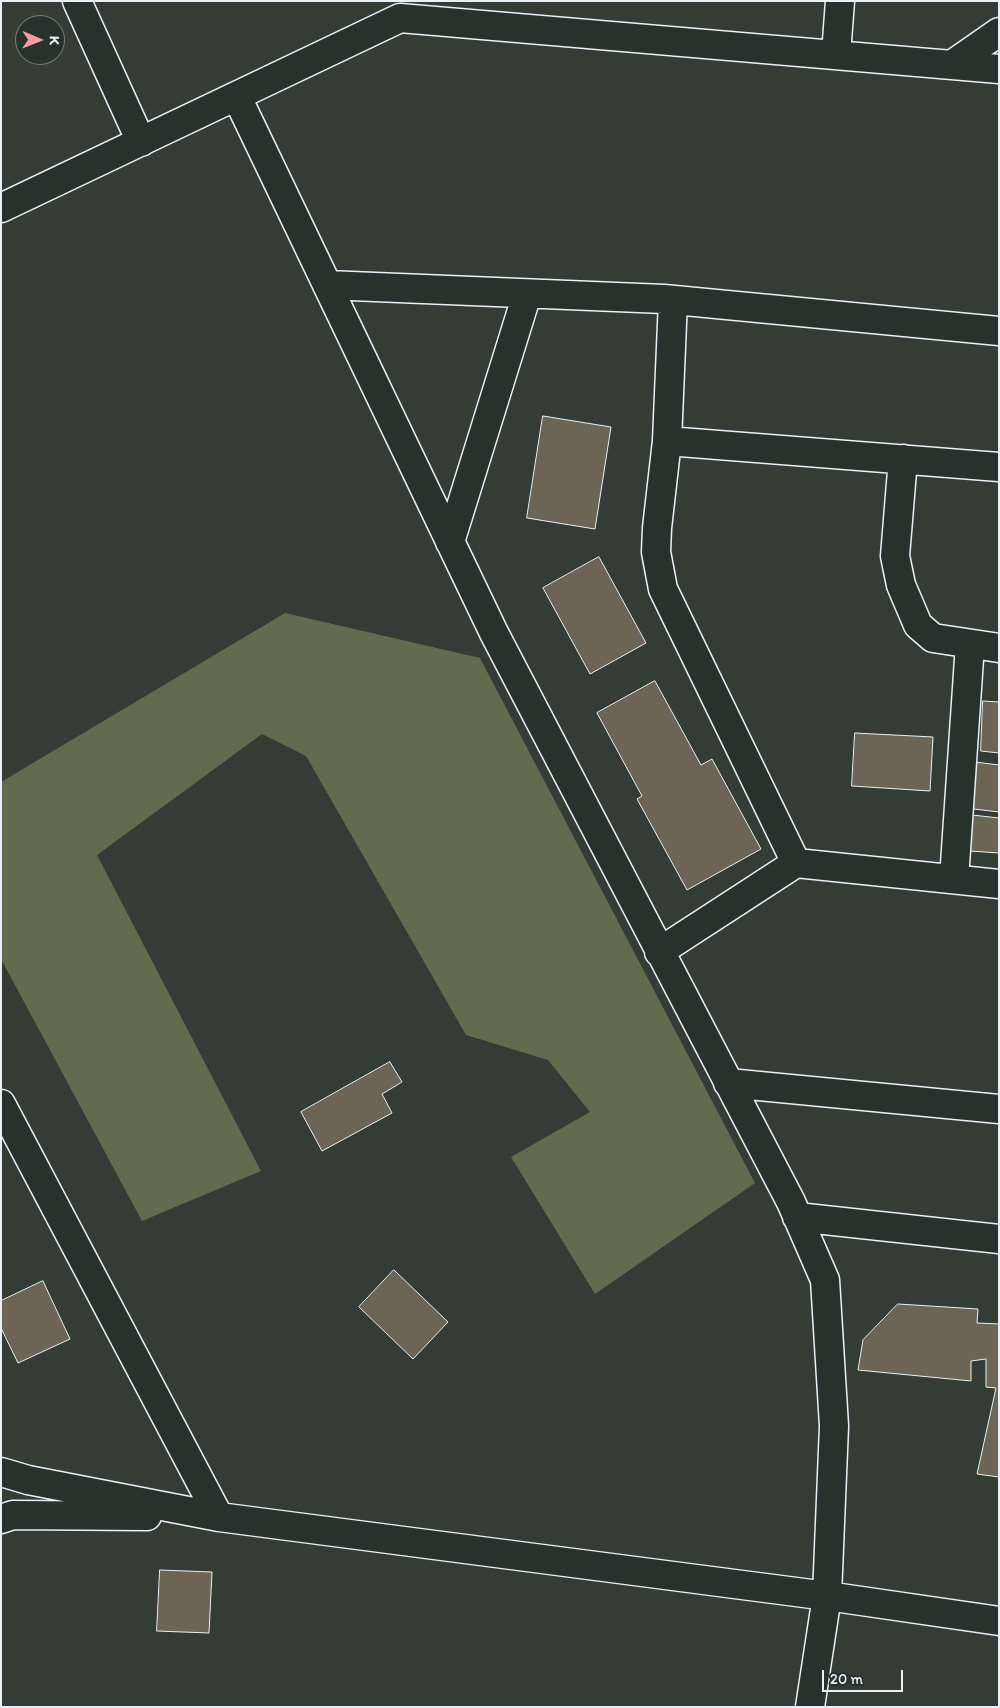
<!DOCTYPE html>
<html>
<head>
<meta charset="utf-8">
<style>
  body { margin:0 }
  #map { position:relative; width:1000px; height:1708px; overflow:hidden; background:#343d35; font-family:Itim,sans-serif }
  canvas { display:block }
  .frame { position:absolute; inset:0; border:2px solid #e8f1f8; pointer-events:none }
  .north { position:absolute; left:15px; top:15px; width:50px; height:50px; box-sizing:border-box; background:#26332d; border:1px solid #747f7e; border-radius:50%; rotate:91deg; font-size:14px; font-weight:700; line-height:20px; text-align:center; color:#e8f1f8 }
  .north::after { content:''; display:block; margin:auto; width:18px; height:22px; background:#ff9aa2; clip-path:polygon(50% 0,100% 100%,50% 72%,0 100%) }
  .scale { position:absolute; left:822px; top:1670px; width:81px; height:22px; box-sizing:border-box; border:2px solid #e8f1f8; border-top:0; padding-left:6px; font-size:15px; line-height:18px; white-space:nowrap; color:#e8f1f8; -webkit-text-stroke:4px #26332d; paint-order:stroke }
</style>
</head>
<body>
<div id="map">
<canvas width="1000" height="1708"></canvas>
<div class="frame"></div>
<div class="north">K</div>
<div class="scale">20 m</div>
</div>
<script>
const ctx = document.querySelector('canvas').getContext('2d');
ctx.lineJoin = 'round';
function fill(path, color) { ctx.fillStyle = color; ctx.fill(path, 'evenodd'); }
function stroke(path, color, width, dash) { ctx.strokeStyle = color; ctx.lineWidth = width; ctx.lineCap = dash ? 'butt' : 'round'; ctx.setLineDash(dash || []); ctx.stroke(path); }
const green = new Path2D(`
  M285,613L480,658L755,1183L595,1294L511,1157L590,1112L548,1060L466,1035L306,756L262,734L97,855L261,1171L142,1221L1,959V782Z`);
const building = new Path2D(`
  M543,416L611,427L595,529L527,518Z
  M599,557L646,643L590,674L543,588Z
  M655,681L701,765L712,759L761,849L687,890L637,799L642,796L597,713Z
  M983,701L999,702V753L981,751Z
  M855,733L933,737L930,791L852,786Z
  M975,762L999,765V812L974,809Z
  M972,815L999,818V853L970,851Z
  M390,1062L402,1082L382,1094L392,1113L322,1151L301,1112Z
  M394,1270L448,1322L413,1359L359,1307Z
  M43,1281L70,1339L18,1363L1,1328V1301Z
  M898,1304L978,1309L977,1323L999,1324V1477L977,1474L996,1388L986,1387V1359L971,1361V1381L858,1370L863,1340Z
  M160,1570L212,1572L209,1633L157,1631Z`);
const minor = new Path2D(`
  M77,1L141,142
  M836,54L840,1
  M953,64L999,32
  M237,97L494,633L791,1202L825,1280L834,1426L827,1596L810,1707
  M1,208L400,18L999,69
  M327,285L664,299L999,331
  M667,441L673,300
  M903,459L895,556L901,585L918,625L933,638L999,648
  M450,542L527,294
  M796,863L663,589L656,552L657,528L667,441L999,467
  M954,879L970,644
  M659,952L796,863L999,884
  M728,1083L999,1109
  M1,1104L219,1517
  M797,1217L999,1239
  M1,1472L28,1480L219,1517L827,1596L999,1621
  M1,1519L13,1515L147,1516`);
fill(green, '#5f6c4e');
fill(building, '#6c6455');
stroke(building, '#e8f1f8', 1);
stroke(minor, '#e8f1f8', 31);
stroke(minor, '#26332d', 28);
</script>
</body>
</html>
